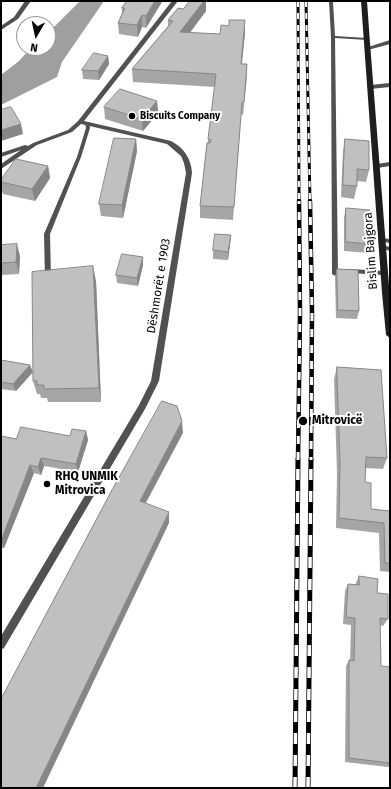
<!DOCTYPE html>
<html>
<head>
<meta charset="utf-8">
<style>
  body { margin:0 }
  #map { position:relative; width:391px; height:789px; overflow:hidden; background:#fff; font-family:"Fira Sans",sans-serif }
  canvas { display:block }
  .frame { position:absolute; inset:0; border:2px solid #000; pointer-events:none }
  .north { position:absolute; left:16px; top:16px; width:40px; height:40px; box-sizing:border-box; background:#fff; border:1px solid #999; border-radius:50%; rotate:189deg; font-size:11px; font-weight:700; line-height:16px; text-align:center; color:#000 }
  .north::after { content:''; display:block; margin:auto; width:14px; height:18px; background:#000; clip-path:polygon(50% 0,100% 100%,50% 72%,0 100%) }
</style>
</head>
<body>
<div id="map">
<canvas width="391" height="789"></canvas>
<div class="frame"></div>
<div class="north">N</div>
</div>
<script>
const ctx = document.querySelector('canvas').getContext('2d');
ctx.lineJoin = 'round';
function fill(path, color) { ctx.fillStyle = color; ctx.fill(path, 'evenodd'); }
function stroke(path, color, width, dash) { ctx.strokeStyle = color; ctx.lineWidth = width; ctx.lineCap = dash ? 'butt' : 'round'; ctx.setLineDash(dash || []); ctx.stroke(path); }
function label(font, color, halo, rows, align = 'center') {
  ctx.font = font + ' "Fira Sans",sans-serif'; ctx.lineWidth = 4; ctx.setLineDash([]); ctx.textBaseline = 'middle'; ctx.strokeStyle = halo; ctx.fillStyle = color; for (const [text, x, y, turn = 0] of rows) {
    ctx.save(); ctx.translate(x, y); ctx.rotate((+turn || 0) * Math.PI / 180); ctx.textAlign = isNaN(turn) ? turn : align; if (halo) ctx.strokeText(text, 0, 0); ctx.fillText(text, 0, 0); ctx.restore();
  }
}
const water = new Path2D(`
  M80,1H104L62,62L57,77L1,105V75L19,61L31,48H48V33Z`);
const lane = new Path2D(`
  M329,1H333L335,36L367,38L369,39L367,40L335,38L338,274L335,276L332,274L331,37Z
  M85,122H89L90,128L81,157L50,234L51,278L48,280L45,278L44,234L77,157L86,128Z
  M381,238L390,239V243L379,241L378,240Z
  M382,245L390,247V251L380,248L379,247Z
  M350,269L383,271L386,273L383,275L350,273L347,271Z`);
const street = new Path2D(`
  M25,1H31L18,19L1,30V26L14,17Z
  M172,1H178L84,121L171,141C184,148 191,158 192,173L159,381L145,409L4,648L1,650V636L139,405L151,381L186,173L184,163L181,156L167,144L81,124L72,132L37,145L1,169V164L21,150L1,157V153L25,145L28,146L33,143L68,130L78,121Z
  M390,40V44L368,50L365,48Z
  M390,83V87L370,89L367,87L370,85Z
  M390,162V166L377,168L374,166L377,164Z`);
const secondary = new Path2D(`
  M361,1H367L370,43L390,298V338L386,335L382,293Z`);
const railFar2 = new Path2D(`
  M298,1L299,202
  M306,1L310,202`);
const railFar1 = new Path2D(`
  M310,201L312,312L311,460
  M298,460L300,313L299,201`);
const rail = new Path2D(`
  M295,788L298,459
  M308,788L311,459`);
const wall = new Path2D(`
  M127,1H162L146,28L142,27L138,37L119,34L118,23L122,13V8Z
  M190,1H206V11L190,33L220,34L245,33L242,64H247V77L243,115L241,114L233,220L200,218V206L208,139L215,87L133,82L132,69L168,26V20L183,9Z
  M108,56L109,64L99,80L83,79L82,70Z
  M157,101L158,113L143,131L105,119L104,107Z
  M136,139L137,151L123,218L101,216L99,204Z
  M345,139L369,170L366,182L357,181V186L354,199L341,197L343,152Z
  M48,166L50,178L35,201L3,194L1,186V180Z
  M346,208L371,244L369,253L344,251V217Z
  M231,235L228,260L213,259V250Z
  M1,245L20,256L19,274L1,275Z
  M143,257V265L138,286L117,283L116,275Z
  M337,269L359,311L357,319L336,318L335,277Z
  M96,281L101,402H48L47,398H41L40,394H37L33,381Z
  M1,360L33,372L16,391L1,389Z
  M337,367L387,458L383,469L365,468V482L371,509L390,511V572L380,571L379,533L336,528L337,473L334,379Z
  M86,431L88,440L78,472L44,466L41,475L34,473L4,548H1V436L16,439L70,436Z
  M359,576L377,593L388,619L383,626L380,625L381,666L390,763V766L388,767L345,762L346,666L349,660L350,661L351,625L343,624L345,591L348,584L355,585Z`);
const shadedWall = new Path2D(`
  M155,1H162V2L146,28V16Z
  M204,1H206V11L180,45V32Z
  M142,15V27L138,37L137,25Z
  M245,20V33L240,77L241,64Z
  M108,56L109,64L99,80L98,71Z
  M157,101L158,113L143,131L142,119Z
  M21,124L23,134L1,141V130Z
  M136,139L137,151L123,218L122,205Z
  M48,166L50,178L35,201L32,189Z
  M231,235L230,244L228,260V252Z
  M17,244L20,256L19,274L16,262Z
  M143,257V265L138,286L137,278Z
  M93,266L96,281L101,402L99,388Z
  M30,365L33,372L16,391L13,384Z
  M182,421L183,433L141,512L140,501Z
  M86,431L88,440L78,472L76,464Z
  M41,458L44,466L41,475L38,467Z
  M30,465L34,473L4,548L1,542V541Z
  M169,512V523L43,788H36Z`);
const building = new Path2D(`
  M127,1H155L146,16L142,15L137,25L118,23L125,8H122Z
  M190,1H204L180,32L220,34L221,25L229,26V20H245L241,64H247L244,102H242L234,207L200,206L207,143H210L211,140L208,139L216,74L132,69L173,21L168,20L178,8L183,9Z
  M94,53L108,56L98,71L82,70Z
  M120,89L157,101L142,119L104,107Z
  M11,107L21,124L1,130V110Z
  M114,138L136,139L122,205L99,204Z
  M345,139L369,141V170L357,169V186L343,185Z
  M16,159L48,166L32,189L1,182V180Z
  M346,208L370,210L371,244L346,242Z
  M215,234L231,235L228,252L213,250Z
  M17,244L16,262L1,263V245Z
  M122,254L143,257L137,278L116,275Z
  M93,266L99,388L44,389V385H37V381H33L32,272Z
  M337,269L358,270L359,311L338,310Z
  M1,360L30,365L13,384L1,382Z
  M337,367L381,370L387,458L366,457L365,482L371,483V509L390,511V563H385L384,523L339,518L340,462Z
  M162,401L177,406L182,421L140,501L169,512L36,788H1V699L112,490Z
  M21,427L70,436L72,429L86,431L76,464L41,458L38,467L30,465L1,541V436L16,439Z
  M359,576L378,579L377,593L388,594V619L380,618L381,666L390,667V763L349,758V660L354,661L355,618L346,617L348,584L359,585Z`);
const markers = [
  [132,116,4,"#000"],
  [303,421,5,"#000"],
  [47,484,4,"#000"]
];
const farPoinames = [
  ["Biscuits Company",140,116]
];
const streetNames = [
  ["Bislim Bajgora",371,251,-94],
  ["Dëshmorët e 1903",159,286,-81]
];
const poiNames = [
  ["Mitrovicë",312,421],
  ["RHQ UNMIK",55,477],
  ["Mitrovica",55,491]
];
fill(water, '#9f9f9f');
fill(lane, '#515151');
fill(street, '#515151');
fill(secondary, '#1e1e1e');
stroke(railFar2, '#000', 3);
stroke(railFar1, '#000', 4.5);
stroke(rail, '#000', 5);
stroke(railFar2, '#fff', 2, [6]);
stroke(railFar1, '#fff', 3, [8]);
stroke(rail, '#fff', 3.5, [11]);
fill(wall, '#a5a5a5');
fill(shadedWall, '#868686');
fill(building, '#c0c0c0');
stroke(building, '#868686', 1);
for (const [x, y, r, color] of markers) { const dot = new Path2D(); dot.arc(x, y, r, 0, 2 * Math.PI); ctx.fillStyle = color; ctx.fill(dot); stroke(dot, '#fff', 1.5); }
label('bold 10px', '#000', '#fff', farPoinames, 'left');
label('12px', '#000', '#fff', streetNames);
label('bold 12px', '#000', '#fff', poiNames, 'left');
</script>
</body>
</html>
